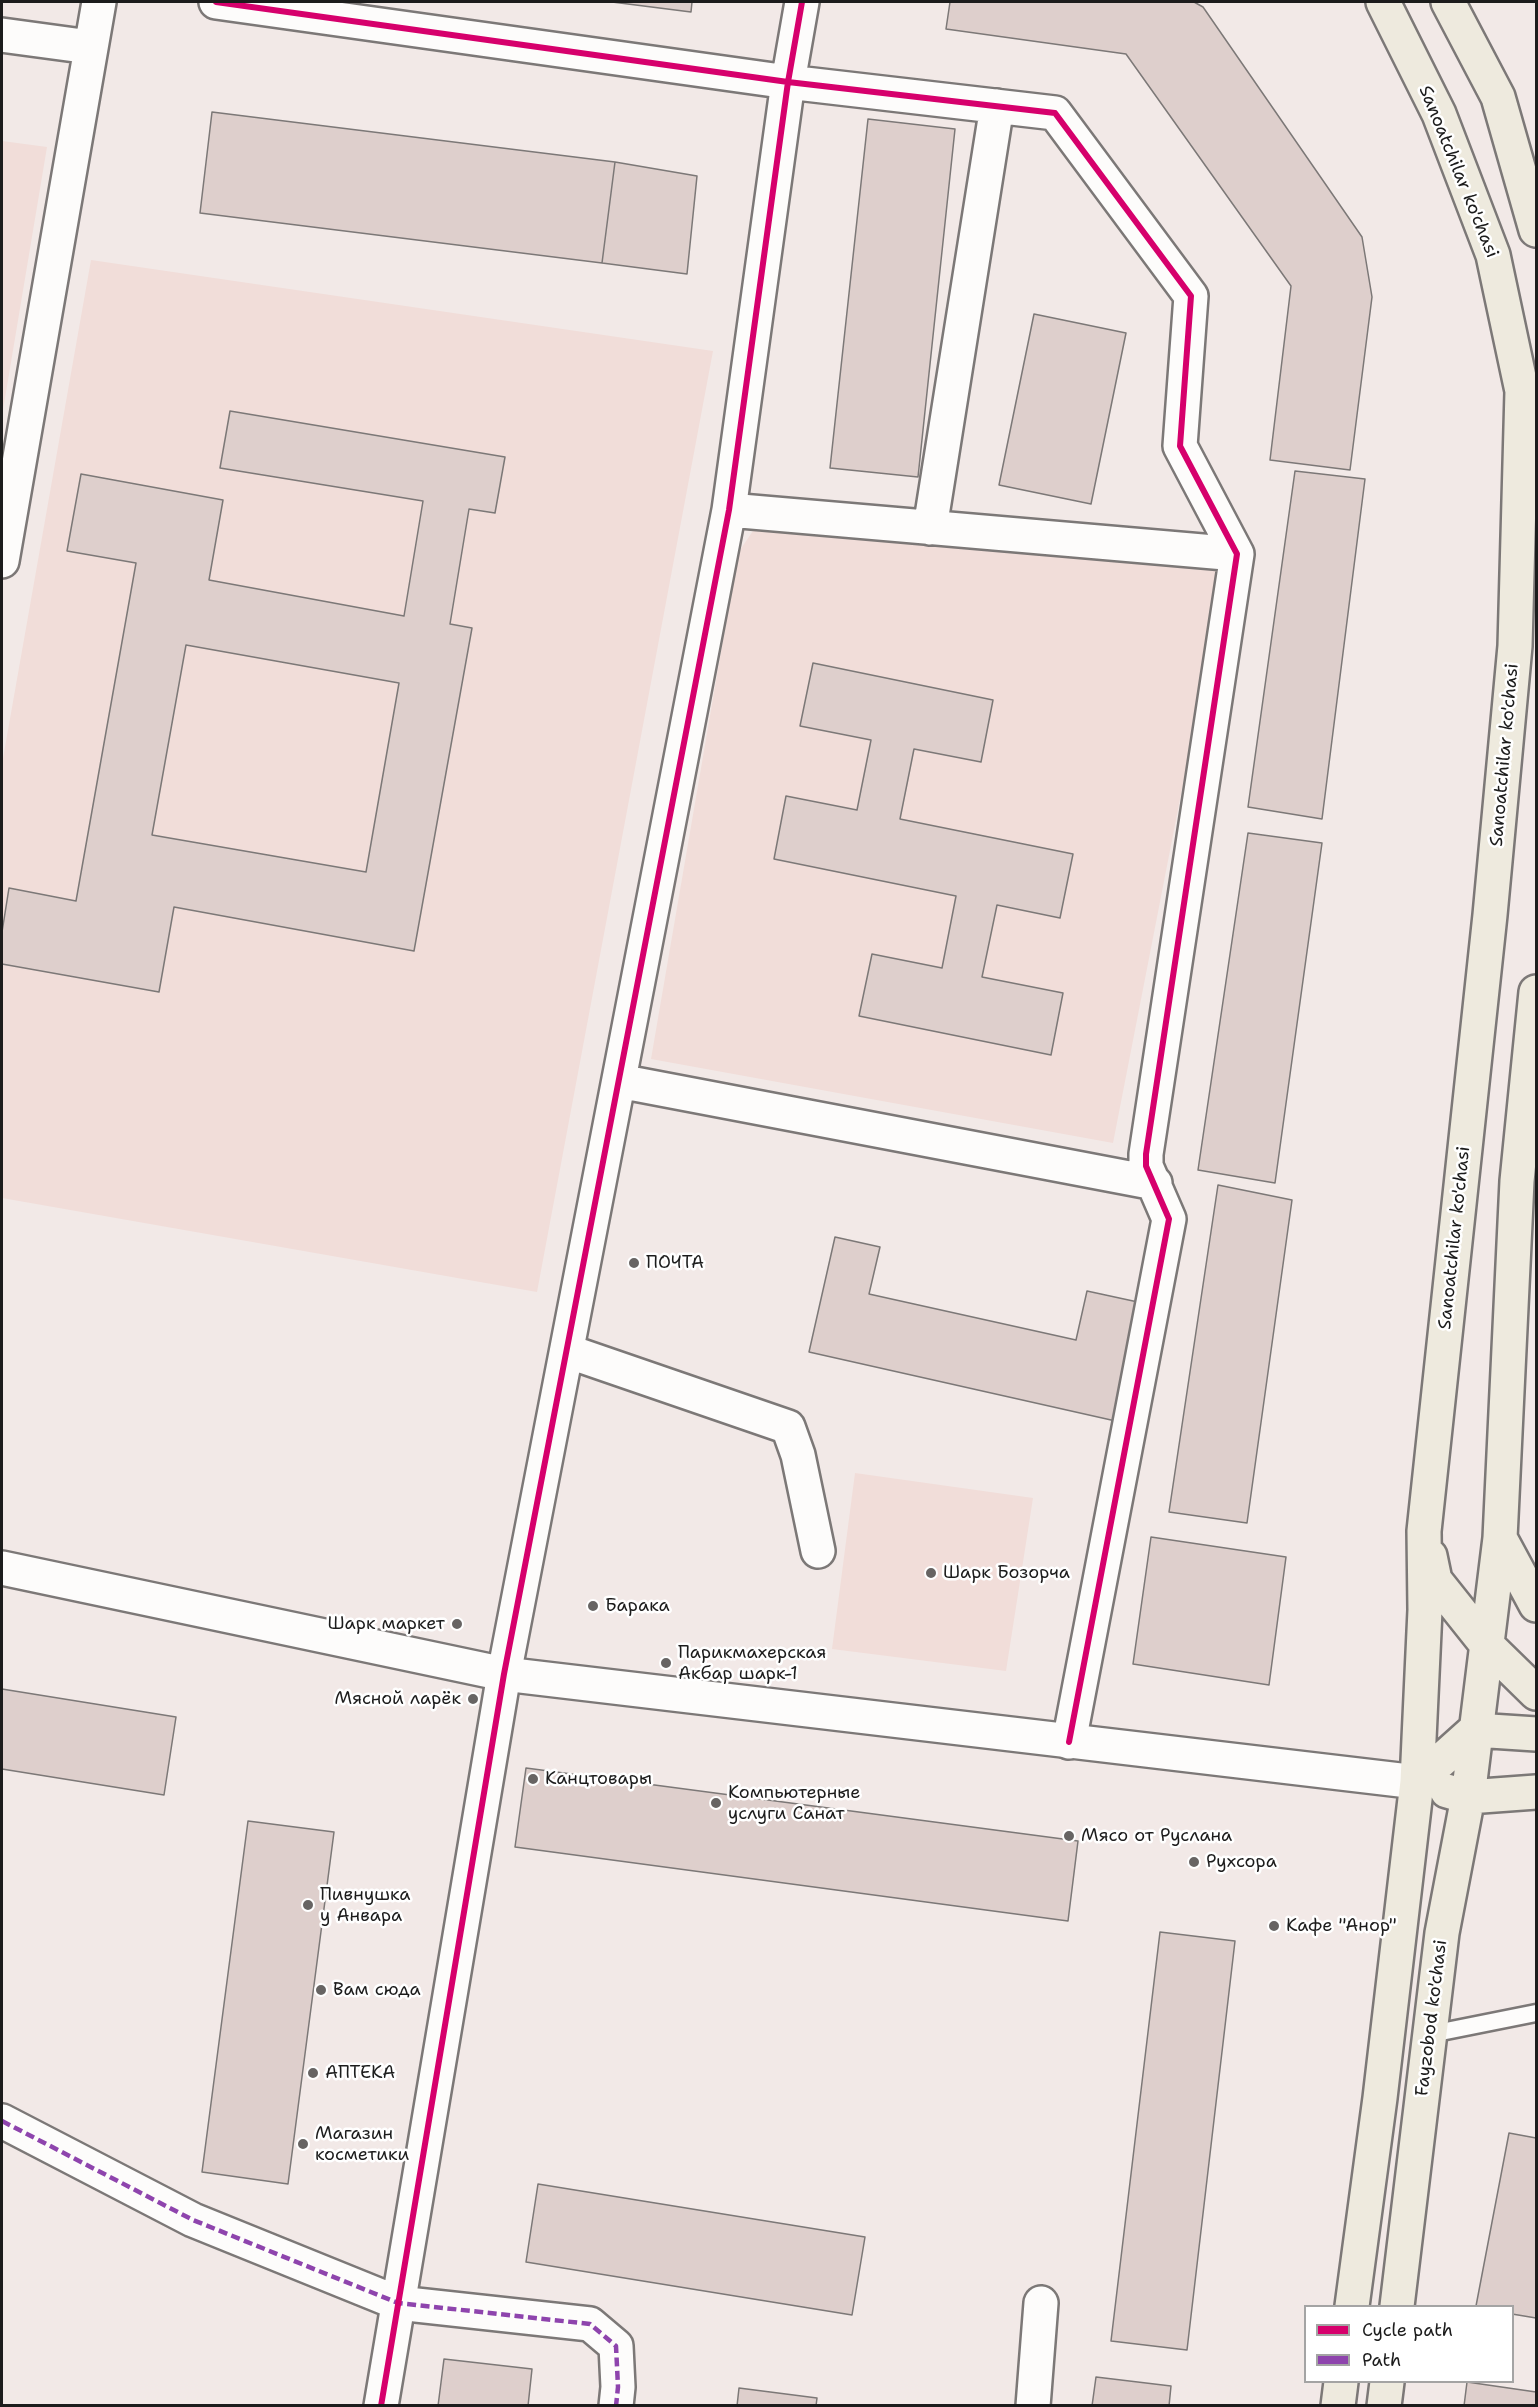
<!DOCTYPE html>
<html>
<head>
<meta charset="utf-8">
<style>
  body { margin:0 }
  #map { position:relative; width:1538px; height:2407px; overflow:hidden; background:#f2e9e7; font-family:"Shantell Sans",sans-serif }
  canvas { display:block }
  .frame { position:absolute; inset:0; border:3px solid #1c1c1c; pointer-events:none }
  .legend { position:absolute; left:1304px; top:2305px; width:210px; height:78px; box-sizing:border-box; background:#fff; border:2px solid #a4a4a4; margin:0; padding:8px 10px; list-style:none; font-size:18px; color:#1c1c1c }
  .legend li { display:flex; align-items:center; gap:12px; height:30px }
  .legend b { width:30px; border:2px solid #a4a4a4 }
</style>
</head>
<body>
<div id="map">
<canvas width="1538" height="2407"></canvas>
<div class="frame"></div>
<ul class="legend">
<li><b style="height:8px;background:#d6006c"></b>Cycle path</li>
<li><b style="height:8px;background:#8e44ad"></b>Path</li>
</ul>
</div>
<script>
const ctx = document.querySelector('canvas').getContext('2d');
ctx.lineJoin = 'round';
function fill(path, color) { ctx.fillStyle = color; ctx.fill(path, 'evenodd'); }
function stroke(path, color, width, dash) { ctx.strokeStyle = color; ctx.lineWidth = width; ctx.lineCap = dash ? 'butt' : 'round'; ctx.setLineDash(dash || []); ctx.stroke(path); }
function label(font, color, halo, rows, align = 'center') {
  ctx.font = font + ' "Shantell Sans",sans-serif'; ctx.lineWidth = 5; ctx.setLineDash([]); ctx.textBaseline = 'middle'; ctx.strokeStyle = halo; ctx.fillStyle = color; for (const [text, x, y, turn = 0] of rows) {
    ctx.save(); ctx.translate(x, y); ctx.rotate((+turn || 0) * Math.PI / 180); ctx.textAlign = isNaN(turn) ? turn : align; if (halo) ctx.strokeText(text, 0, 0); ctx.fillText(text, 0, 0); ctx.restore();
  }
}
const built = new Path2D(`
  M2,141L47,147L2,416Z
  M91,260L713,351L537,1292L2,1198V764Z
  M759,522L1226,563L1113,1143L651,1059L738,553Z
  M855,1473L1033,1498L1006,1671L832,1649Z`);
const building = new Path2D(`
  M612,2H692L691,12Z
  M950,2H1194L1203,7L1362,237L1372,297L1350,470L1270,460L1291,286L1126,54L946,29Z
  M212,112L615,162L602,263L200,213Z
  M868,119L955,129L918,477L830,468Z
  M615,162L697,176L687,274L602,263Z
  M1034,314L1126,333L1091,504L999,485Z
  M230,411L505,457L495,513L469,509L450,624L472,628L414,951L174,907L159,992L2,964V932L9,888L76,901L136,563L67,551L81,474L223,500L209,580L404,616L423,501L220,468ZM186,645L399,683L366,872L152,835Z
  M1295,471L1365,479L1322,819L1248,807Z
  M813,663L993,700L981,762L914,749L900,819L1073,854L1060,918L997,905L982,977L1063,993L1051,1055L859,1016L872,954L942,968L956,896L774,859L786,796L857,810L871,740L800,726Z
  M1248,833L1322,843L1275,1183L1198,1170Z
  M1218,1185L1292,1200L1247,1523L1169,1512Z
  M835,1237L880,1247L869,1294L1076,1340L1087,1291L1147,1304L1120,1422L809,1352Z
  M1151,1537L1286,1557L1269,1685L1133,1664Z
  M2,1689L176,1717L164,1795L2,1769Z
  M526,1768L1078,1841L1068,1921L515,1847Z
  M248,1821L334,1832L288,2184L202,2172Z
  M1160,1932L1235,1941L1187,2350L1111,2341Z
  M1509,2133L1536,2138V2318L1512,2314V2306H1476Z
  M538,2184L865,2237L852,2315L526,2262Z
  M444,2359L532,2369L528,2406H438Z
  M1096,2377L1171,2386L1169,2406H1092Z
  M1467,2382L1536,2392V2406H1464Z
  M739,2388L817,2398L816,2406H737Z`);
const service = new Path2D(`
  M1431,2034L1536,2013`);
const minor = new Path2D(`
  M216,2L788,82L1055,113L1191,296L1180,446L1237,554L1146,1154V1166L1169,1219L1069,1742
  M2,35L90,47
  M729,510L1237,554
  M930,528L997,106
  M2,561L99,2
  M619,1081L1155,1183
  M567,1351L788,1427L798,1455L818,1551
  M2,2121L193,2220L398,2303L590,2324L616,2346L618,2387L616,2406
  M381,2406L504,1674L729,510L788,82L802,2
  M1033,2406L1041,2303`);
const tertiary = new Path2D(`
  M2,1568L504,1674L1417,1782`);
const primary = new Path2D(`
  M1448,2L1498,97L1536,230
  M1500,1538L1536,1605
  M1430,1556L1435,1580L1486,1644L1536,1693
  M1417,1782L1475,1730L1536,1734
  M1447,1791L1468,1797L1536,1792
  M1352,2306L1380,2098L1417,1782L1425,1610L1424,1531L1490,915L1515,646L1522,391L1493,255L1439,114L1383,2
  M1397,2306L1442,1933L1468,1797L1500,1538L1517,1181L1536,992
  M1338,2406L1341,2382
  M1384,2406L1387,2382`);
const quiet = new Path2D(`
  M2,2121L193,2220L398,2303L590,2324L616,2346L618,2387L616,2406`);
const cycleway = new Path2D(`
  M216,2L788,82L1055,113L1191,296L1180,446L1237,554L1146,1154V1166L1169,1219L1069,1742
  M381,2406L504,1674L729,510L788,82L802,2`);
const markers = [
  [634,1263,6,"#676463"],
  [931,1573,6,"#676463"],
  [593,1606,6,"#676463"],
  [457,1624,6,"#676463"],
  [666,1663,6,"#676463"],
  [473,1699,6,"#676463"],
  [533,1779,6,"#676463"],
  [716,1803,6,"#676463"],
  [1069,1836,6,"#676463"],
  [1194,1862,6,"#676463"],
  [308,1905,6,"#676463"],
  [1274,1926,6,"#676463"],
  [321,1990,6,"#676463"],
  [313,2073,6,"#676463"],
  [303,2144,6,"#676463"]
];
const streetNames = [
  ["Sanoatchilar ko'chasi",1458,172,68],
  ["Sanoatchilar ko'chasi",1505,755,-85],
  ["Sanoatchilar ko'chasi",1455,1238,-84],
  ["Fayzobod ko'chasi",1432,2018,-83]
];
const poiNames = [
  ["ПОЧТА",646,1263],
  ["Шарк Бозорча",943,1573],
  ["Барака",605,1606],
  ["Шарк маркет",445,1624,"right"],
  ["Парикмахерская",678,1653],
  ["Акбар шарк-1",678,1674],
  ["Мясной ларёк",461,1699,"right"],
  ["Канцтовары",545,1779],
  ["Компьютерные",728,1793],
  ["услуги Санат",728,1814],
  ["Мясо от Руслана",1081,1836],
  ["Рухсора",1206,1862],
  ["Пивнушка",320,1895],
  ["у Анвара",320,1916],
  ["Кафе \"Анор\"",1286,1926],
  ["Вам сюда",333,1990],
  ["АПТЕКА",325,2073],
  ["Магазин",315,2134],
  ["косметики",315,2155]
];
fill(built, '#f1ddd9');
fill(building, '#decfcc');
stroke(building, '#7c7877', 1.5);
stroke(service, '#7c7877', 21);
stroke(minor, '#7c7877', 38);
stroke(tertiary, '#7c7877', 38);
stroke(primary, '#7c7877', 38);
stroke(service, '#fdfcfb', 16);
stroke(minor, '#fdfcfb', 33);
stroke(tertiary, '#fdfcfb', 33);
stroke(primary, '#eeeade', 33);
stroke(quiet, '#8e44ad', 4.5, [9, 4.5]);
stroke(cycleway, '#d6006c', 6);
for (const [x, y, r, color] of markers) { const dot = new Path2D(); dot.arc(x, y, r, 0, 2 * Math.PI); ctx.fillStyle = color; ctx.fill(dot); stroke(dot, '#fff', 2); }
label('18px', '#1c1c1c', '#fff', streetNames);
label('18px', '#1c1c1c', '#fff', poiNames, 'left');
</script>
</body>
</html>
